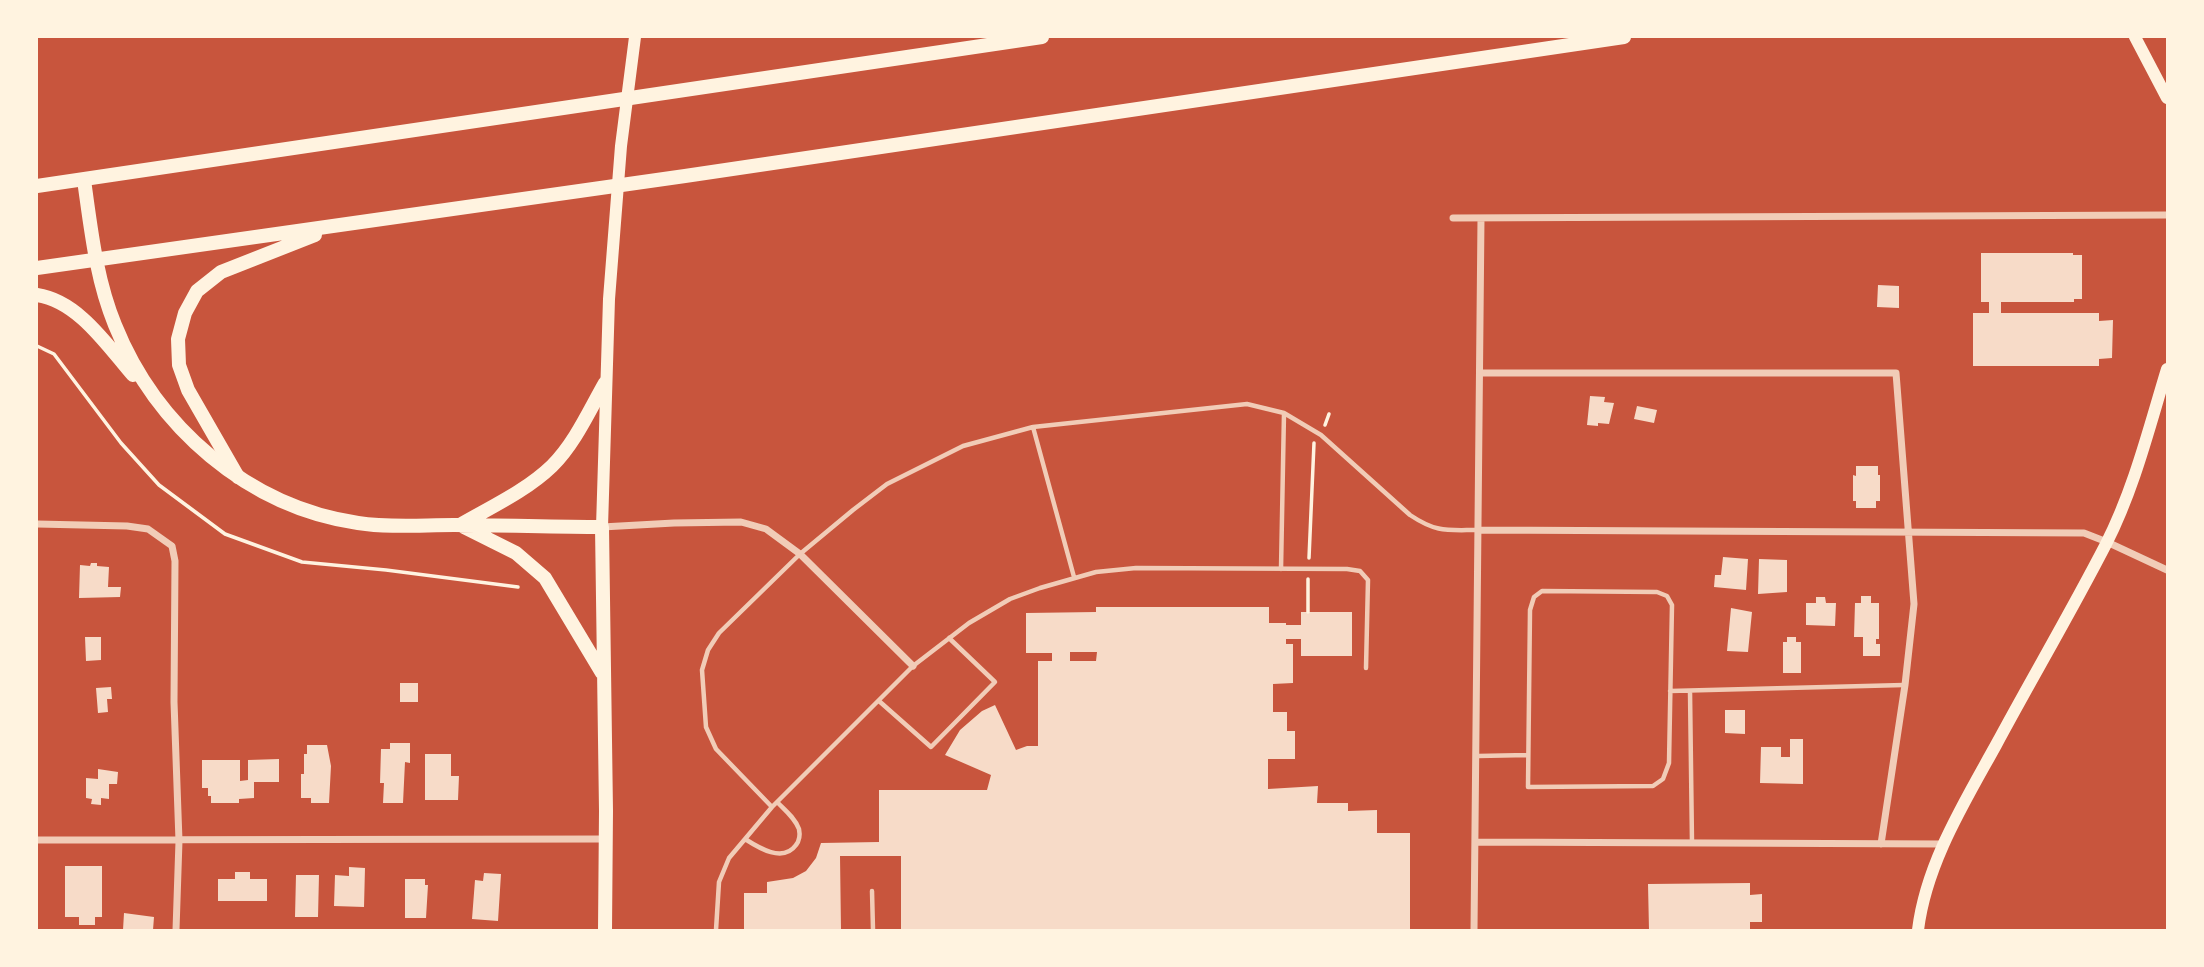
<!DOCTYPE html>
<html>
<head>
<meta charset="utf-8">
<style>
  body { margin:0 }
  #map { position:relative; width:2204px; height:967px; overflow:hidden; background:#c8553d; font-family:Cabin,sans-serif }
  canvas { display:block }
  .frame { position:absolute; inset:0; border:38px solid #fff3e0; pointer-events:none }
</style>
</head>
<body>
<div id="map">
<canvas width="2204" height="967"></canvas>
<div class="frame"></div>
</div>
<script>
const ctx = document.querySelector('canvas').getContext('2d');
ctx.lineJoin = 'round';
function fill(path, color) { ctx.fillStyle = color; ctx.fill(path, 'evenodd'); }
function stroke(path, color, width, dash) { ctx.strokeStyle = color; ctx.lineWidth = width; ctx.lineCap = dash ? 'butt' : 'round'; ctx.setLineDash(dash || []); ctx.stroke(path); }
const building = new Path2D(`
  M1981,253H2073V255H2082V299H2074V302H2001V313H2099V321L2113,320L2112,358L2099,359V366H1973V313H1989V302H1981Z
  M1878,285L1899,286V308L1877,307Z
  M1590,396L1605,397L1604,402L1614,403L1609,424L1598,423V426L1587,425Z
  M1637,406L1657,410L1654,423L1634,419Z
  M1856,466H1878V475H1880V501H1876V508H1856V501H1853V475L1856,476Z
  M1723,557L1748,559L1746,590L1714,587L1715,575H1721Z
  M1759,559L1787,560V592L1758,594Z
  M91,563H97V566L109,567L108,587H121L120,597L79,598L80,565L90,566Z
  M1861,596H1871V603H1879V639H1876V644H1880V656H1863V637H1854L1855,603H1861Z
  M1816,597H1825L1826,603H1836L1835,626L1806,625V603H1816Z
  M1096,607H1269V623H1286V625H1301V612H1352V656H1301V639H1286V644H1293V683L1273,684V712H1287V731H1295V759H1268V789L1318,786L1317,803H1348V811L1377,810V833H1410V930H901V856H840L841,930H744V893H767V882L793,878L806,871L816,858L821,843L879,842V790H987L991,775L945,755L960,730L982,711L995,705L1016,750L1027,746H1038V661H1052V653H1026V613L1096,612ZM1070,652H1097L1096,661H1070Z
  M1731,608L1752,612L1748,652L1727,651Z
  M85,637H101V660L86,661Z
  M1787,637H1796V642H1801V673H1783V642H1787Z
  M400,683H418V702H400Z
  M111,687L112,699H107L108,712L98,713L96,688Z
  M1725,710H1745V734L1725,733Z
  M1790,739H1803V784L1760,783L1761,747H1781V757H1790Z
  M390,743H410V763L405,762L403,803H383L384,783H380L381,749H390Z
  M307,745H327L331,766L329,803H311V798H301V774H304V754H307Z
  M425,754H451V776H459L458,800H425Z
  M279,759V782H254V798L239,799V803H211V796H208V788H202V760H240V781L248,780V760Z
  M98,769L118,772L117,784H109V799L101,798V805L91,804L92,799L86,798V778L98,779Z
  M65,866H102V917H95V925H79V917H65Z
  M349,867L365,868L364,907L334,906L335,875L349,876Z
  M235,872H250V879H267V901H218V879H235Z
  M484,873L501,874L498,921L472,919L475,880L483,881Z
  M296,875H319L318,917H295Z
  M405,879H425V885H428L426,918H405Z
  M1750,883V895L1762,894V922H1750V930H1649L1648,884Z
  M124,913L154,917L153,930H123Z`);
const path = new Path2D(`
  M37,346L54,354L121,443L159,485L225,534L302,562L386,570L518,587
  M1325,425L1329,414
  M1309,558L1314,443
  M1308,579V612`);
const service = new Path2D(`
  M1033,427L1074,577
  M1281,569L1284,413
  M1542,591L1657,592L1667,596L1672,605L1669,763L1663,779L1653,786L1528,787L1530,610L1534,597Z
  M1670,691L1904,685
  M1690,691L1692,843
  M879,701L931,747L995,682L949,638
  M1478,756L1528,755
  M772,807L716,749L706,727L702,670L708,650L719,633L800,554L853,510L887,484L963,446L1033,427L1247,404L1284,413L1321,435L1410,515C1437,533 1447,530 1478,530
  M745,839C759,848 783,863 796,845C800,840 800,834 799,829C795,818 785,810 777,802
  M872,891L873,930
  M716,930L719,882L729,858L772,807L913,666L969,623L1010,599L1040,588L1096,572L1136,568L1347,569L1360,571L1368,580L1366,668`);
const minor = new Path2D(`
  M1453,218L2167,215
  M1480,373H1896L1914,604L1905,685L1881,844
  M37,524L127,526L148,529L172,546L175,561L174,702L179,841L176,930
  M602,527L674,523L741,522L766,529L800,554L913,666
  M1479,530L2084,533L2107,542L2167,570
  M37,840L605,839
  M1477,842L1944,844
  M1474,930L1481,218`);
const secondary = new Path2D(`
  M2135,37L2167,98
  M602,527L609,299L621,146L635,37
  M1918,930C1926,864 1964,803 1996,745C2032,678 2071,612 2106,544C2134,489 2149,428 2167,369`);
const primary = new Path2D(`
  M84,180C91,229 96,279 115,325C156,427 248,507 358,523C389,528 422,525 454,525C503,525 553,527 602,527L606,811L605,930
  M37,295C78,301 107,345 133,375
  M460,525C491,507 526,491 552,466C575,443 589,411 605,383
  M464,527L516,553L545,578L602,673`);
const trunk = new Path2D(`
  M37,186L1042,37
  M37,268L685,176L1624,37
  M238,477L188,390L179,365L178,339L185,313L197,291L221,272L315,235`);
fill(building, '#f7dbc8');
stroke(path, '#fff3e0', 3.5);
stroke(service, '#f1ccb7', 4.5);
stroke(minor, '#f1ccb7', 7);
stroke(secondary, '#fff3e0', 12);
stroke(primary, '#fff3e0', 14);
stroke(trunk, '#fff3e0', 14);
</script>
</body>
</html>
